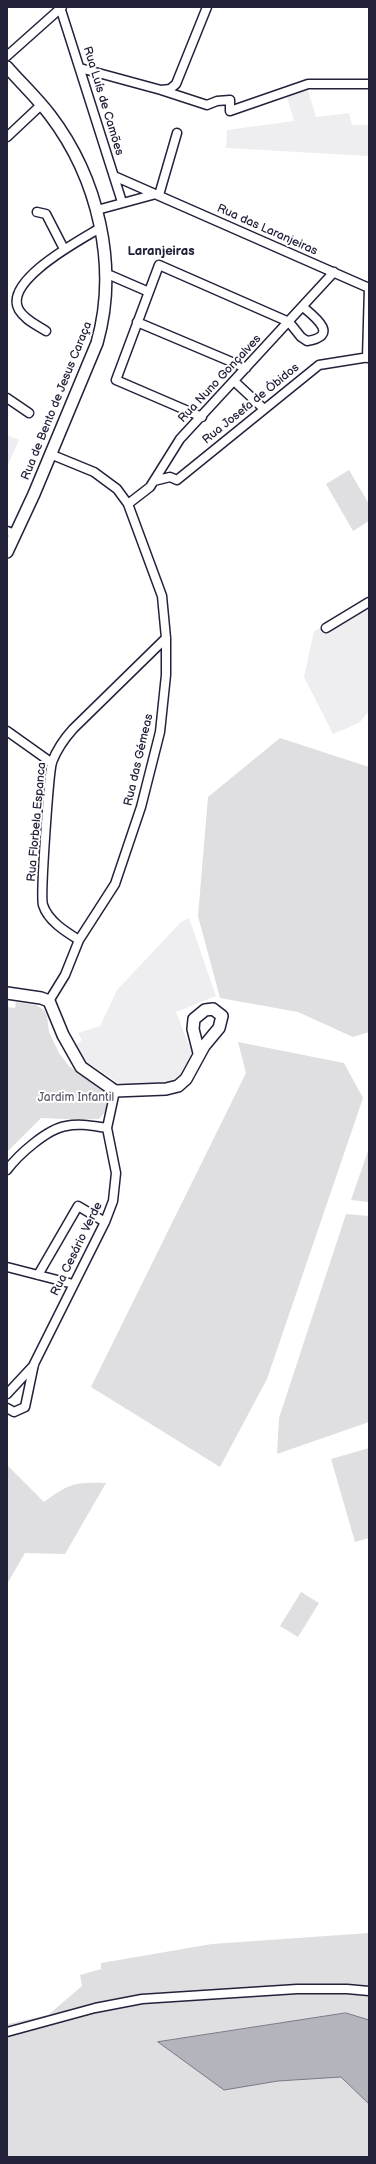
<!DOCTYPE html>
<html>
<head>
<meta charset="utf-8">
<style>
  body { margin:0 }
  #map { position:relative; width:376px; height:2164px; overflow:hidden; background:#fff; font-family:"Balsamiq Sans",sans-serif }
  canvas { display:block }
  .frame { position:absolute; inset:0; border:8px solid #22223b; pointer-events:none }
</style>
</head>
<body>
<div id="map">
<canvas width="376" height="2164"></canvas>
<div class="frame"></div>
</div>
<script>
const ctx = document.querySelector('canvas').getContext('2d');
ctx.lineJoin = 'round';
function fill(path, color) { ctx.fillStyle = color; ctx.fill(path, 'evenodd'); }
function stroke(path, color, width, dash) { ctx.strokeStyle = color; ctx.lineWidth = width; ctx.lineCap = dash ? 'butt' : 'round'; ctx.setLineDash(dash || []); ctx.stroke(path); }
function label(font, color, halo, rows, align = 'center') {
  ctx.font = font + ' "Balsamiq Sans",sans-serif'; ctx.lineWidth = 4; ctx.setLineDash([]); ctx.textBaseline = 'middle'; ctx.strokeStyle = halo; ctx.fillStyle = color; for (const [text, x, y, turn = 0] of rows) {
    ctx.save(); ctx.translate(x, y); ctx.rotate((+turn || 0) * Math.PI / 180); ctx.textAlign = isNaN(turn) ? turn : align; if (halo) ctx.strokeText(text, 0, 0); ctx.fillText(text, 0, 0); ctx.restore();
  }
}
const built = new Path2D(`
  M307,87L316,117L349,113L352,125H369V156L226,148L227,130L294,121L286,94Z
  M7,435L19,440L7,467Z
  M369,606V711L359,723L333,734L304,677L314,631Z
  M189,918L216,996L176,1012L192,1053L190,1063L181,1080L133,1085L120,1084L85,1061L75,1046L82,1040L78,1033L100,1026L117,990L181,922Z`);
const green = new Path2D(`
  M349,470L369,504V521L353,531L326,484Z
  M280,738L369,767V1032L353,1037L298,1012L220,998L198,916L208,797Z
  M16,1002L36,1005L44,1010L47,1016L49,1032L59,1053L69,1066L102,1091L105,1097L107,1110L99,1119C80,1120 60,1119 41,1118L7,1152V1007L15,1008Z
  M238,1042L344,1063L363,1098L267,1379L220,1467L91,1387L246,1073Z
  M369,1148V1202L351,1200Z
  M346,1214L369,1216V1422L277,1454L279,1418Z
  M369,1448V1538L355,1542L331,1459Z
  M7,1465L44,1502C70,1483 75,1482 106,1483L65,1554L25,1553L7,1584Z
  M301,1592L319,1603L298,1637L280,1626Z
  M369,1933V2157H7V2024L48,2015L82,1986L80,1975L101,1969V1963L212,1944Z`);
const water = new Path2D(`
  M346,2013L369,2020V2104L341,2077L278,2081L224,2090L158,2042Z`);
const street = new Path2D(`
  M60,7L122,202
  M7,56L62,7
  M80,68L161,90L170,89L176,84L207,7
  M161,90L207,105L217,101L230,100V111L308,84H369
  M7,137L41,105
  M114,176L369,288
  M159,195L177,133
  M97,210L156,194
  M37,212L46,214L64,249
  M105,273L149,292
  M137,322L246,368
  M46,331C37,325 25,320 19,310C2,281 82,239 100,228
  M367,358L369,287
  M234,381L264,409
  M7,398L29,413
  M202,417L116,380L159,265L289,322L301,337L307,341C340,336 315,317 303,307
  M154,481L170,477L177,480L319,365L369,357
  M128,504L150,487L180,439L334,272
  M7,531L15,534
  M326,628L369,602
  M7,731L52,763
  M79,940C66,932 48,921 43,905C40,896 49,773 52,762C57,749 64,739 73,729L166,638
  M49,1001L65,975L79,940L115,884L141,807L160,732L166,675V638L162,596L128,504L117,489L94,472L50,454
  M7,1170C18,1155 47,1129 66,1126C80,1123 93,1126 107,1128
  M7,1267L73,1284
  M38,1275L78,1206L105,1222
  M7,1394L34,1365
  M7,1408L14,1412L25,1407L34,1364L105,1222L113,1201L116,1173L107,1128L115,1091
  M7,2032L95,2008L142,1999L297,1989H347L369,1991`);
const secondary = new Path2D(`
  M7,67C21,83 37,98 50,115C98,178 119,266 97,343L34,494L7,552
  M7,993L41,998L49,1001L63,1035L81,1067L115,1091L166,1089L178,1086L186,1079L204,1046L219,1028L222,1016L213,1009L205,1010L194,1019L193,1029L199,1053`);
const streetNames = [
  ["Rua Luís de Camões",103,101,73],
  ["Rua das Laranjeiras",267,230,24],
  ["Rua Nuno Gonçalves",220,379,-47],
  ["Rua de Bento de Jesus Caraça",57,401,-68],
  ["Rua Josefa de Óbidos",251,404,-39],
  ["Rua das Gémeas",139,760,-77],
  ["Rua Florbela Espanca",37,822,-85],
  ["Rua Cesário Verde",77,1249,-64]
];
const parkNames = [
  ["Jardim Infantil",76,1098]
];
const neighbourhoodNames = [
  ["Laranjeiras",161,252]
];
fill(built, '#eeeef1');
fill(green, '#dfdfe2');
fill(water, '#b4b4bc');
stroke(water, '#7a7a88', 1);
stroke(street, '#22223b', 11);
stroke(secondary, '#22223b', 14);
stroke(street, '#fff', 8);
stroke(secondary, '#fff', 11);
label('12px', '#22223b', '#fff', streetNames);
label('12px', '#5b5b6d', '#fff', parkNames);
label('bold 13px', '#22223b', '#fff', neighbourhoodNames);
</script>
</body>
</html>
